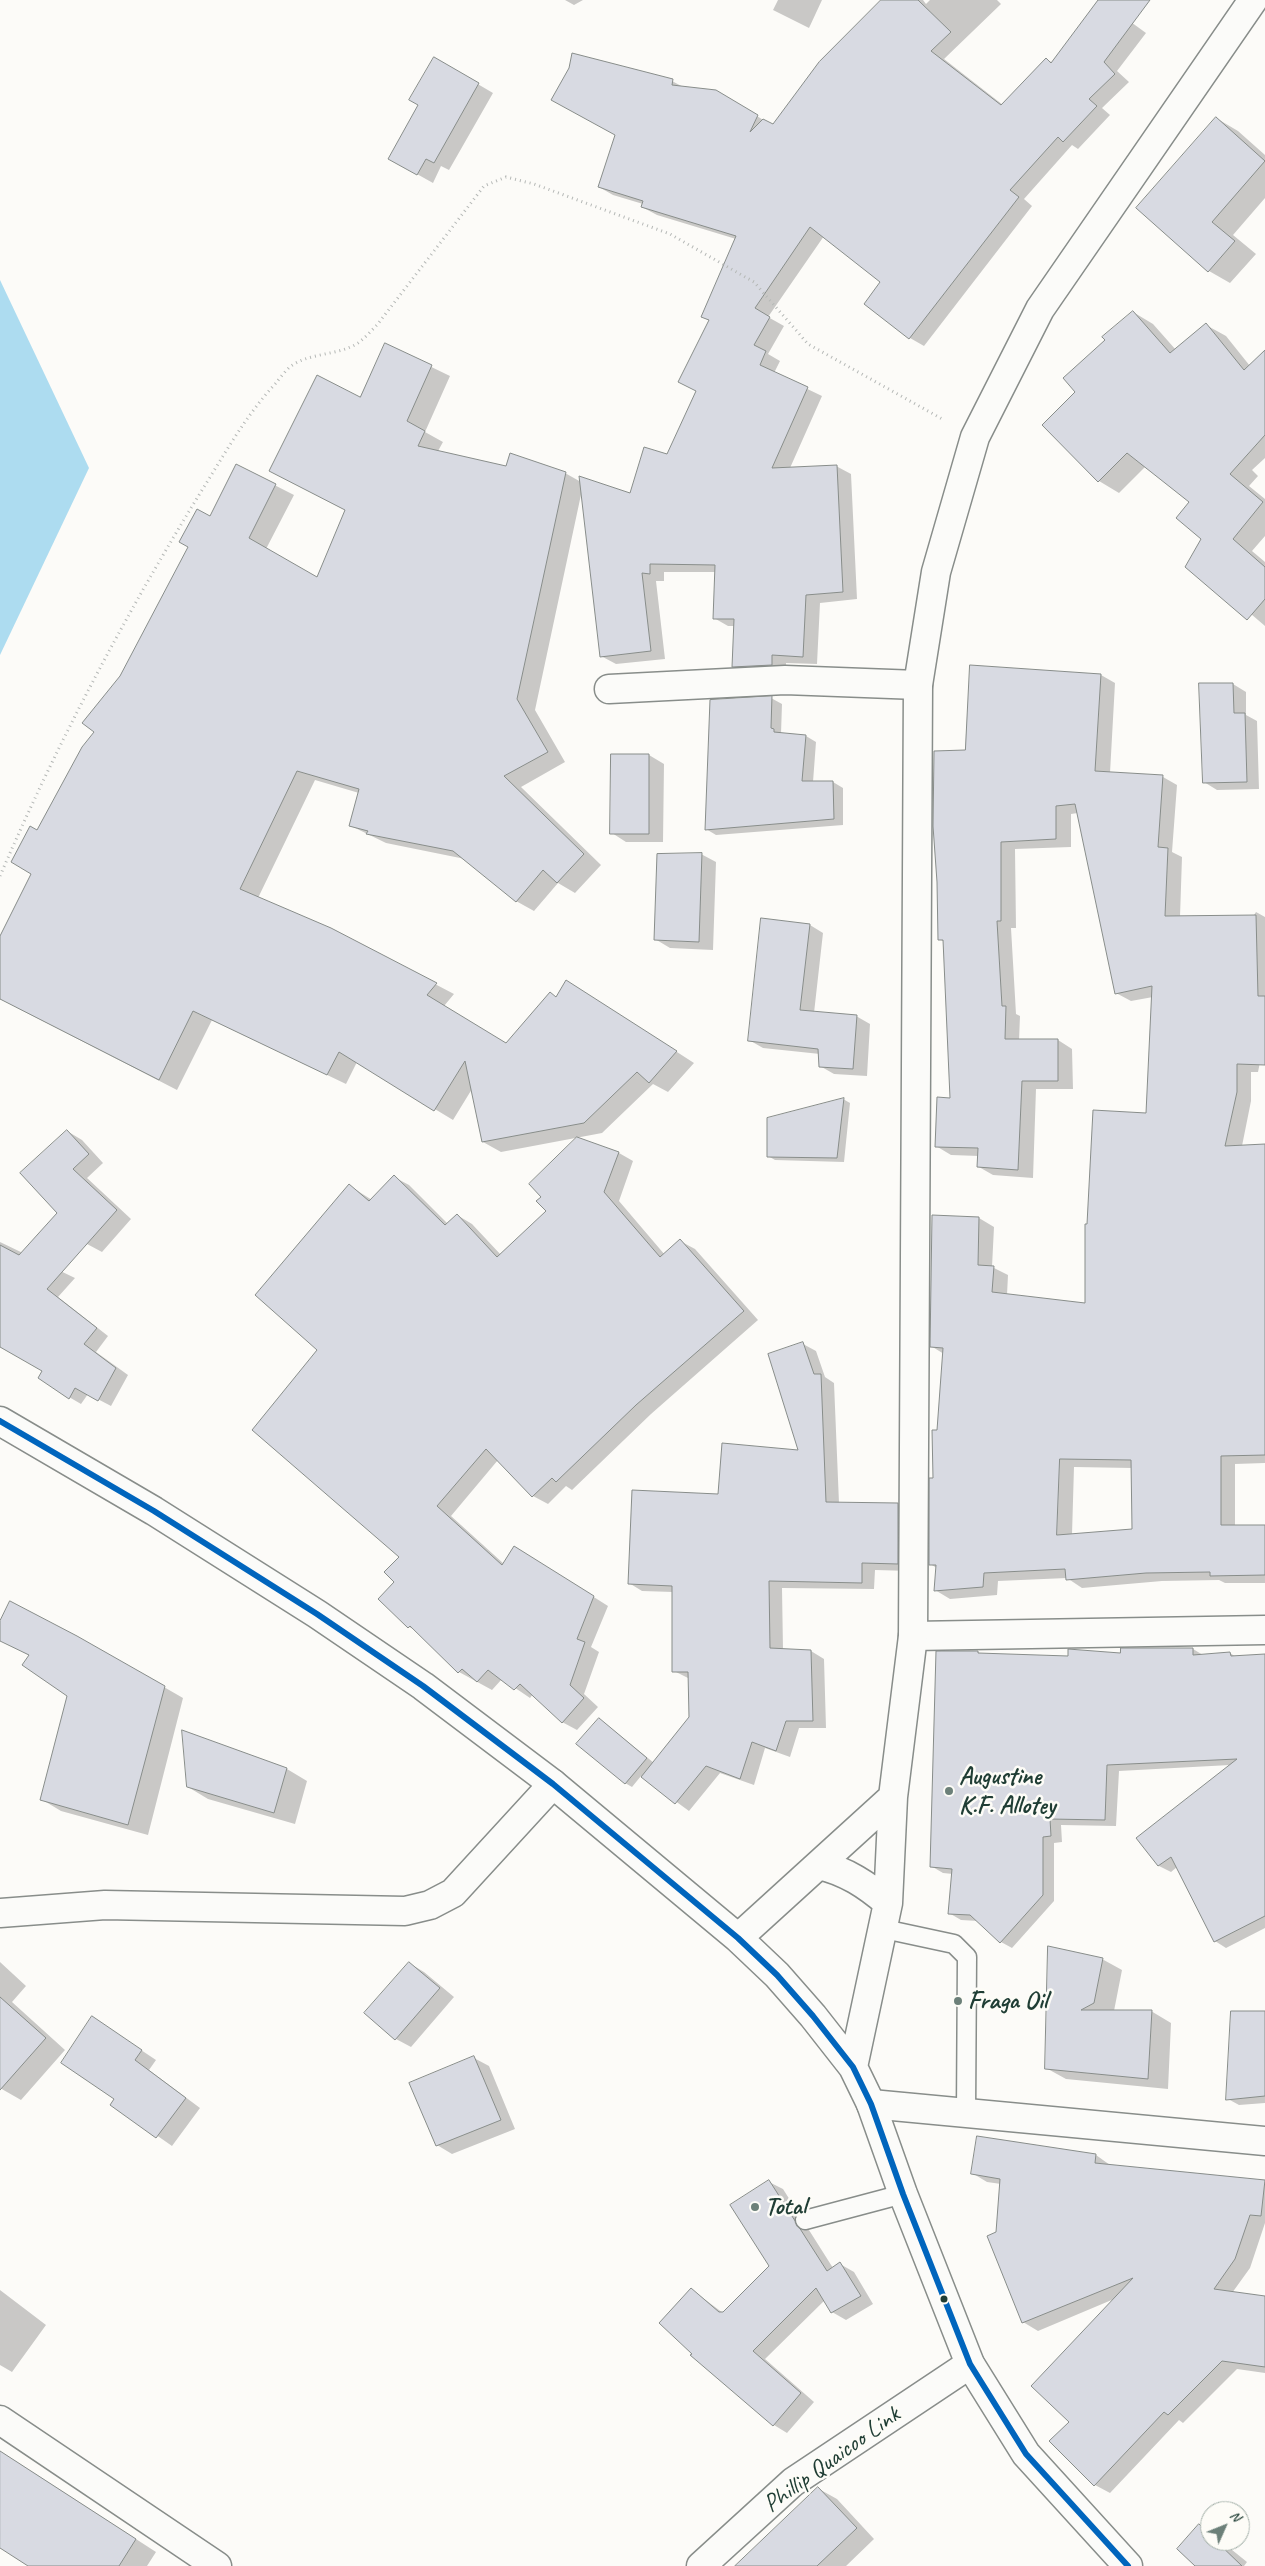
<!DOCTYPE html>
<html>
<head>
<meta charset="utf-8">
<style>
  body { margin:0 }
  #map { position:relative; width:1265px; height:2566px; overflow:hidden; background:#fcfbf8; font-family:Caveat,sans-serif }
  canvas { display:block }
  .north { position:absolute; left:1200px; top:2501px; width:50px; height:50px; box-sizing:border-box; background:#fdfcf7; border:1px solid #a4b0a9; border-radius:50%; rotate:46deg; font-size:14px; font-weight:700; line-height:20px; text-align:center; color:#1f3d34 }
  .north::after { content:''; display:block; margin:auto; width:18px; height:22px; background:#6c8079; clip-path:polygon(50% 0,100% 100%,50% 72%,0 100%) }
</style>
</head>
<body>
<div id="map">
<canvas width="1265" height="2566"></canvas>
<div class="north">N</div>
</div>
<script>
const ctx = document.querySelector('canvas').getContext('2d');
ctx.lineJoin = 'round';
function fill(path, color) { ctx.fillStyle = color; ctx.fill(path, 'evenodd'); }
function stroke(path, color, width, dash) { ctx.strokeStyle = color; ctx.lineWidth = width; ctx.lineCap = dash ? 'butt' : 'round'; ctx.setLineDash(dash || []); ctx.stroke(path); }
function label(font, color, halo, rows, align = 'center') {
  ctx.font = font + ' Caveat,sans-serif'; ctx.lineWidth = 5; ctx.setLineDash([]); ctx.textBaseline = 'middle'; ctx.strokeStyle = halo; ctx.fillStyle = color; for (const [text, x, y, turn = 0] of rows) {
    ctx.save(); ctx.translate(x, y); ctx.rotate((+turn || 0) * Math.PI / 180); ctx.textAlign = isNaN(turn) ? turn : align; if (halo) ctx.strokeText(text, 0, 0); ctx.fillText(text, 0, 0); ctx.restore();
  }
}
const water = new Path2D(`
  M0,280L89,468L0,655Z`);
const shadow = new Path2D(`
  M565,0H583L574,5Z
  M778,0H822L809,28L773,10Z
  M883,0H923L926,4L930,0H997L1001,4L944,59L1003,105L1046,59L1053,63L1113,9L1146,33L1117,71L1129,82L1102,108L1110,115L1078,149L1072,145L1024,199L1032,206L924,346L910,338L882,282L824,236L768,317L784,326L768,354L780,361L774,373L822,396L790,468L836,466L851,474L857,599L820,603L817,664L786,663V673L748,675L734,666L735,626H728L714,618L716,572H664V581H656L665,659L616,664L601,656L582,490L535,710L565,762L521,787L601,865L575,893L558,883L534,911L516,901L465,859L386,843L351,826L359,793L315,780L258,898L330,929L454,994L444,1006L507,1045L557,998L584,992L694,1063L668,1092L653,1084L602,1133L501,1152L483,1142L472,1089L453,1120L357,1062L346,1084L212,1020L177,1090L0,999V939L33,874L37,832L96,732L121,677L211,518L237,466L294,495L266,549L317,578L347,511L270,471L361,398L386,345L450,376L425,432L443,442L438,451L507,467L565,473L581,482L631,495L668,455L698,392L710,321L702,317L736,239L657,215L642,207L643,204L613,195L599,187L672,81L685,88L731,100L773,126Z
  M435,59L493,93L449,170L441,166L433,183L390,159L420,104Z
  M1216,118L1238,131L1265,155V198L1233,235L1256,254L1230,283L1209,271Z
  M1133,312L1153,324L1176,350L1206,325L1226,336L1250,366L1265,351V458L1252,470L1258,476L1249,486L1265,499V536L1252,551L1265,562V626L1251,614L1202,538L1191,502L1146,466L1119,493L1099,481L1044,425L1077,392L1107,340Z
  M1101,675L1115,683L1110,773L1163,777L1177,785L1172,852L1182,857L1180,917L1252,918L1256,912L1265,917V1038L1258,1072H1251V1101L1242,1146L1265,1145V1463L1235,1464V1526H1265V1583H1225L1219,1580L1162,1581L1082,1588L1067,1578L998,1581L997,1595L950,1599L935,1590L937,1568L930,1564L944,1354L931,1346L979,1218L994,1227L992,1267L1008,1275L1007,1295L1086,1305L1088,1226L1147,1115L1153,997L1131,1001L1116,993L1078,813L1071,814V847L1015,849L1016,928H1011L1016,1014L1020,1016L1019,1041L1058,1040L1072,1049L1073,1089H1036L1033,1178L993,1175L979,1167V1156L951,1155L936,1146L952,1100L945,942L939,939L967,752ZM1074,1467L1132,1468L1134,1530L1072,1535Z
  M1233,684L1246,692V715L1257,721L1259,789L1217,790L1204,782Z
  M771,698L782,704L781,734L806,736L816,742L813,782H833L843,788V825L716,835L706,829Z
  M649,755L664,764L663,842H626L612,833Z
  M701,854L716,862L713,950L670,948L655,939Z
  M810,925L823,933L814,1013L856,1016L870,1024L867,1076L834,1074L820,1066V1054L763,1048L749,1040Z
  M843,1099L850,1103L844,1162L775,1160L768,1156Z
  M67,1131L82,1140L103,1163L87,1178L131,1219L102,1252L87,1244L22,1173Z
  M578,1138L619,1153L633,1161L619,1201L665,1255L680,1241L695,1249L758,1320L651,1414L572,1490L566,1486L548,1504L533,1496L498,1460L451,1516L504,1564L529,1556L608,1606L591,1647L599,1652L584,1694L598,1707L577,1730L562,1722L533,1694L530,1698L502,1679L492,1690L459,1672L419,1632L409,1627L396,1582L401,1557L319,1350L350,1186L372,1200L394,1177L409,1185L448,1224L457,1215L472,1224L501,1255L547,1211L543,1197Z
  M0,1242L75,1278L58,1297L108,1336L96,1352L128,1375L111,1406L88,1394L81,1404L69,1397L44,1371L0,1345Z
  M803,1344L816,1351L825,1377L834,1383L839,1503L898,1504L911,1512V1571L875,1570L874,1589L782,1588L783,1650L811,1651L824,1659L826,1728H799L790,1757L765,1748L754,1785L720,1773L689,1811L641,1776L632,1787L625,1783L606,1724L654,1763L690,1718V1679L674,1671L673,1592L642,1591L629,1583L719,1496L800,1451Z
  M0,1624L77,1637L183,1698L148,1835L61,1811L41,1799L69,1695L30,1656L0,1640Z
  M1193,1649L1203,1655L1230,1653L1236,1657L1265,1655V1928L1226,1948L1215,1941L1177,1867L1171,1872L1159,1866L1138,1838L1230,1765L1119,1771L1116,1826L1061,1825L1062,1842L1054,1843V1901L1012,1948L1001,1942L978,1921L961,1920L949,1913L953,1874L943,1873L931,1866L978,1652L983,1655L1069,1657Z
  M183,1732L287,1769L307,1781L295,1824L208,1799L188,1787Z
  M1102,1959L1122,1970L1114,2011H1151L1171,2023L1168,2089L1066,2079L1046,2068Z
  M0,1962L26,1986L12,2002L65,2050L21,2100L0,2088Z
  M409,1963L424,1972L454,1997L411,2047L396,2039Z
  M1265,2012V2103L1239,2105L1228,2099Z
  M93,2018L156,2060L149,2070L200,2108L172,2146L112,2104L116,2099Z
  M474,2058L489,2066L515,2129L452,2154L437,2145Z
  M1096,2155L1110,2165L1265,2182V2223L1250,2268L1232,2293L1265,2297V2373L1237,2369L1183,2423L1179,2420L1110,2493L1095,2485L1070,2422L1114,2299L1038,2331L1023,2322L998,2233L1001,2184L987,2182L972,2173Z
  M769,2182L783,2189L833,2268L840,2264L854,2272L873,2304L846,2320L832,2312L825,2300L765,2359L814,2402L787,2433L774,2425L691,2289L723,2313L770,2266Z
  M0,2290L46,2325L12,2372L0,2365Z
  M0,2451L156,2552L147,2566H30L0,2546Z
  M819,2489L837,2499L874,2539L846,2566H737Z
  M1200,2526L1210,2533V2541H1221L1247,2562L1244,2566H1197Z`);
const building = new Path2D(`
  M881,0H918L951,32L931,51L1001,105L1046,58L1051,63L1098,0H1150L1104,62L1115,74L1089,99L1097,106L1063,142L1058,137L1010,190L1019,197L909,339L864,304L880,282L810,227L755,308L770,317L754,345L766,351L760,365L808,387L772,468L837,465L843,592L806,595L803,657L772,655V665L732,667L734,619H713L715,565L650,564V574L642,573L651,651L600,657L579,476L630,493L644,447L667,454L696,391L678,382L709,320L701,317L736,236L641,207L643,201L598,187L615,135L551,100L569,68L572,53L673,79L672,85L716,90L758,115L750,132L763,119L773,124L819,62Z
  M434,57L479,83L434,163L426,159L417,175L388,159L418,105L409,100Z
  M1216,117L1265,161L1212,222L1235,241L1208,272L1136,208Z
  M1133,311L1170,353L1206,323L1244,370L1265,350V435L1230,474L1263,502L1233,539L1265,567V599L1247,620L1185,567L1201,539L1176,518L1189,502L1127,453L1098,482L1042,425L1075,392L1063,378L1105,340L1102,337Z
  M385,343L432,365L407,421L425,431L418,446L506,466L510,453L566,472L517,699L548,752L504,776L584,854L557,883L543,870L516,902L453,851L366,834L368,831L349,826L359,789L297,771L240,889L331,928L437,983L427,995L506,1043L550,992L556,997L566,980L677,1051L649,1083L637,1072L584,1123L482,1142L465,1061L434,1111L339,1052L327,1075L193,1011L159,1080L0,999V936L31,874L11,862L30,826L37,830L82,747L94,732L82,723L120,676L188,547L179,542L197,509L210,516L236,464L276,484L249,538L317,577L345,510L269,471L317,375L360,397Z
  M970,665L1101,674L1095,771L1163,775L1158,847L1168,848L1165,916L1256,915L1258,996H1265V1065L1237,1064V1092L1225,1146L1265,1144V1455L1221,1456V1525H1265V1575L1210,1576V1572L1146,1573L1066,1580L1065,1569L984,1573L983,1587L934,1591L936,1565H929V1478H933L932,1430H937L943,1348L930,1347L932,1215L979,1217L978,1265L994,1266L992,1292L1085,1303V1224H1087L1093,1110L1146,1113L1152,986L1115,994L1075,804L1056,806V839L1001,842V921H997L1002,1006H1006L1005,1039H1058V1081H1022L1018,1170L977,1167L978,1148L935,1147L937,1097L950,1098L943,940H938L937,882L933,826L934,751L965,750ZM1060,1459L1131,1460L1132,1529L1057,1535Z
  M1199,683H1233L1234,713H1245L1247,782L1203,783Z
  M772,696L771,728L774,729V732L806,735L802,781H833L834,819L705,830L710,700Z
  M611,754H649V834H610Z
  M702,853L699,942L654,940L657,854Z
  M761,918L810,924L800,1010L857,1015L853,1069L819,1067L818,1049L748,1041Z
  M844,1098L837,1158L767,1157V1118Z
  M67,1130L89,1154L73,1169L117,1210L47,1289L97,1328L84,1344L116,1368L98,1401L75,1388L69,1399L38,1378L42,1371L0,1347V1245L19,1255L57,1213L20,1173Z
  M577,1137L619,1152L604,1192L660,1257L680,1239L744,1311L636,1405L556,1482L552,1478L532,1497L486,1449L437,1506L502,1565L514,1546L594,1596L577,1639L585,1642L570,1685L584,1698L562,1723L520,1684L514,1690L488,1670L477,1682L462,1669L458,1673L410,1626L408,1628L378,1599L394,1582L384,1572L399,1557L252,1430L317,1350L255,1295L349,1184L369,1201L394,1175L445,1225L457,1214L497,1257L546,1211L536,1201L541,1197L529,1184Z
  M803,1342L814,1374H821L826,1502L898,1503V1564L862,1563V1583L769,1581L770,1648L811,1650L813,1721H786L776,1751L752,1742L740,1779L706,1766L675,1804L641,1777L689,1717L688,1672H672V1586L628,1584L632,1490L718,1494L722,1443L798,1450L768,1354Z
  M10,1601L77,1636L165,1686L128,1825L40,1800L67,1696L22,1665L29,1655L0,1641V1621Z
  M1121,1648H1193V1655L1230,1652L1231,1656L1265,1654V1916L1214,1942L1171,1857L1158,1866L1136,1838L1237,1759L1107,1765L1105,1820L1050,1819L1051,1836L1043,1837V1895L1000,1943L970,1915L948,1914L952,1869L930,1867L936,1651H978V1653L1068,1656V1649L1120,1653Z
  M599,1718L647,1758L625,1784L576,1744Z
  M182,1730L287,1768L274,1813L187,1787Z
  M1048,1946L1103,1958L1094,2003L1081,2010H1152L1148,2079L1045,2069Z
  M409,1962L440,1988L395,2040L364,2013Z
  M0,1997L46,2038L0,2090Z
  M1231,2011H1265V2096L1226,2100Z
  M92,2016L142,2050L135,2060L186,2098L156,2138L110,2105L114,2099L61,2063Z
  M474,2056L501,2120L436,2146L409,2083Z
  M977,2136L1096,2154L1095,2163L1265,2180L1261,2216L1250,2215L1235,2259L1214,2289L1265,2296V2367L1222,2361L1168,2415L1164,2412L1094,2486L1049,2441L1069,2422L1031,2386L1133,2278L1022,2323L987,2236L996,2232L1000,2179L971,2174Z
  M769,2180L827,2271L840,2262L861,2296L831,2313L816,2288L753,2351L801,2393L773,2426L690,2355L692,2354L659,2323L691,2288L719,2312H723L769,2266L730,2205Z
  M0,2451L136,2539L119,2566H28L0,2548Z
  M818,2487L857,2528L817,2566H735Z
  M1199,2524L1210,2535V2541H1216L1242,2566H1195L1177,2549Z`);
const path = new Path2D(`
  M0,876C59,739 129,608 207,482C228,448 248,413 276,383C280,378 285,371 291,366C311,352 338,356 358,343C365,338 371,331 377,325L484,186L506,177L534,184L670,234L754,282L808,344L944,420`);
const lane = new Path2D(`
  M884,1929L954,1944L967,1957L966,2113
  M805,2220L903,2194`);
const street = new Path2D(`
  M609,689L785,680L918,685
  M913,1636L1265,1630
  M0,1913L105,1905L405,1911L430,1905L453,1893L553,1784
  M871,2104L1265,2141
  M0,2420L217,2566
  M701,2566L793,2482L970,2364`);
const secondary = new Path2D(`
  M0,1421L154,1511L317,1614L423,1686L553,1784L738,1938L777,1975L813,2016L853,2067L871,2104L903,2194L970,2364L1026,2454L1128,2566
  M819,1865C846,1871 867,1885 888,1903
  M738,1938L893,1797
  M853,2067L888,1903L893,1797L913,1636L918,685L936,572L975,437L1040,309L1253,0`);
const bus1 = new Path2D(`
  M0,1421L154,1511L317,1614L423,1686L553,1784L738,1938L777,1975L813,2016L853,2067L871,2104L903,2194L970,2364L1026,2454L1128,2566`);
const markers = [
  [949,1791,5,"#6c8079"],
  [958,2001,5,"#6c8079"],
  [755,2207,5,"#6c8079"],
  [944,2299,4.5,"#1f3d34"]
];
const poiNames = [
  ["Augustine",959,1777],
  ["K.F. Allotey",959,1806],
  ["Fraga Oil",968,2001],
  ["Total",765,2207]
];
const streetNames = [
  ["Phillip Quaicoo Link",832,2460,-36]
];
fill(water, '#addcf0');
fill(shadow, '#0003');
fill(building, '#d8dae2');
stroke(building, '#888d8a', 1);
stroke(lane, '#888d8a', 21);
stroke(street, '#888d8a', 31);
stroke(secondary, '#888d8a', 31);
stroke(path, '#b5b8b6', 3, [1, 4]);
stroke(lane, '#fbfbf9', 18);
stroke(street, '#fbfbf9', 28);
stroke(secondary, '#fbfbf9', 28);
stroke(bus1, '#0065bd', 6);
for (const [x, y, r, color] of markers) { const dot = new Path2D(); dot.arc(x, y, r, 0, 2 * Math.PI); ctx.fillStyle = color; ctx.fill(dot); stroke(dot, '#fdfcf7', 2); }
label('bold 25px', '#1f3d34', '#fdfcf7', poiNames, 'left');
label('25px', '#1f3d34', '#fdfcf7', streetNames);
</script>
</body>
</html>
